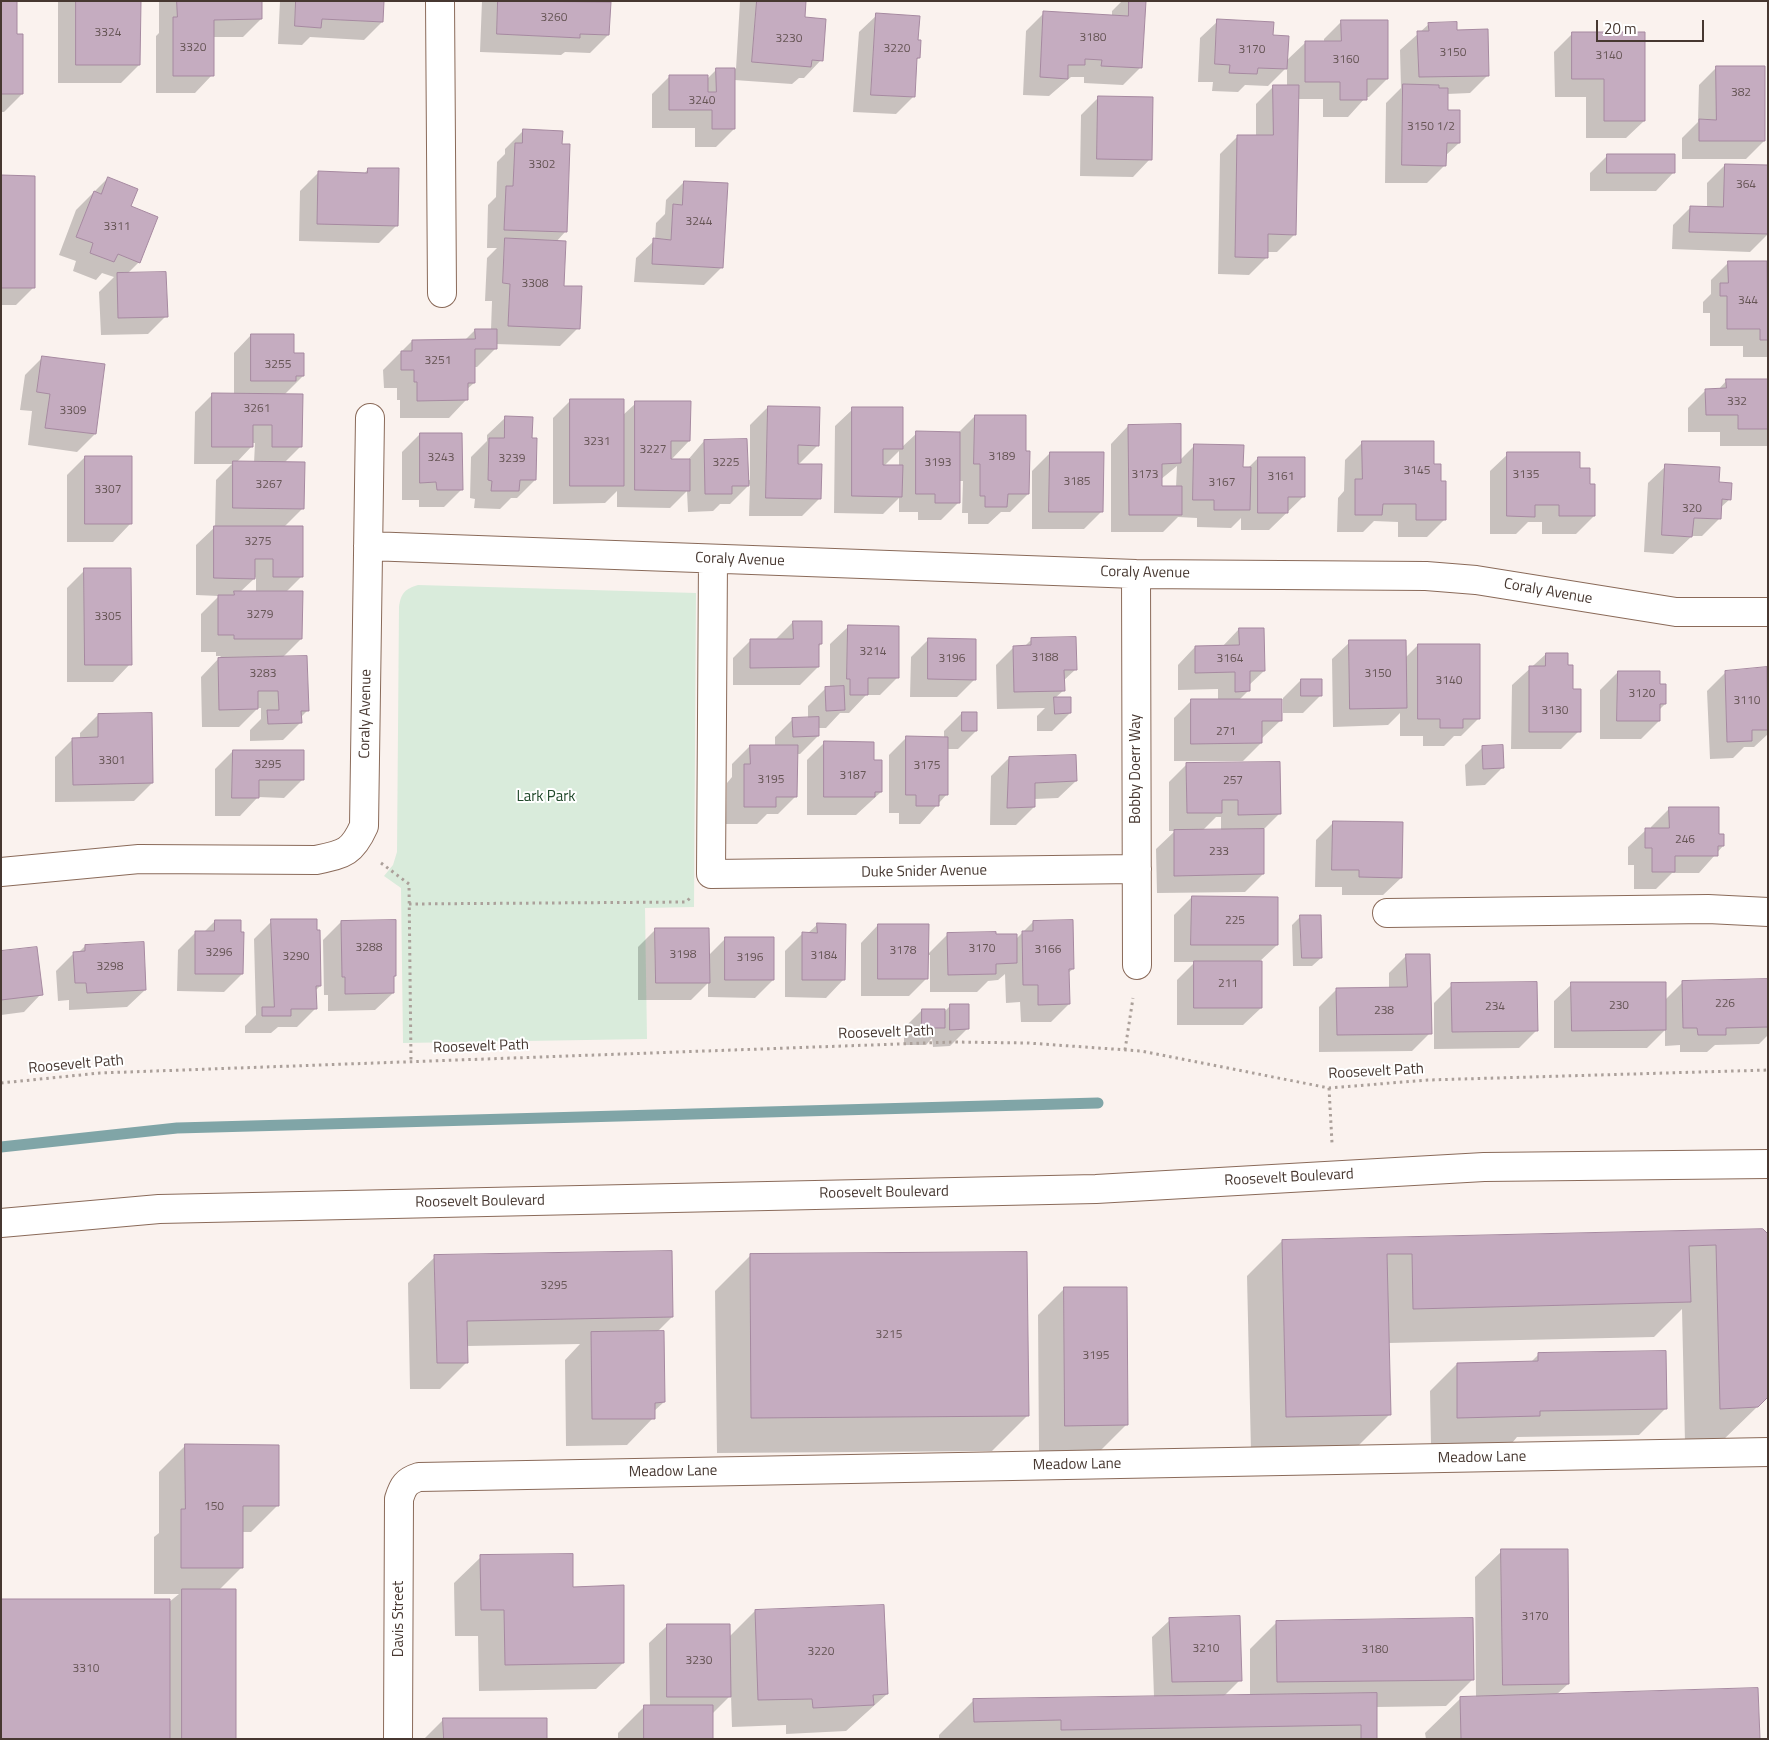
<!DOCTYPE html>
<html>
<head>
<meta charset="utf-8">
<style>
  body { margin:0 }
  #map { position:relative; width:1769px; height:1740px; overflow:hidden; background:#faf2ee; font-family:"Titillium Web",sans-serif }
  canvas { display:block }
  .frame { position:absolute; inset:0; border:2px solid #473831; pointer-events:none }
  .scale { position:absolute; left:1596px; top:20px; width:108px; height:22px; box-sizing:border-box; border:2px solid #473831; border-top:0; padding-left:6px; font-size:15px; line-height:18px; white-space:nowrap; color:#473831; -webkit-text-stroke:4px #fff; paint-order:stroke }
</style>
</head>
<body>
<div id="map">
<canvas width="1769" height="1740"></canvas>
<div class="frame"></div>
<div class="scale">20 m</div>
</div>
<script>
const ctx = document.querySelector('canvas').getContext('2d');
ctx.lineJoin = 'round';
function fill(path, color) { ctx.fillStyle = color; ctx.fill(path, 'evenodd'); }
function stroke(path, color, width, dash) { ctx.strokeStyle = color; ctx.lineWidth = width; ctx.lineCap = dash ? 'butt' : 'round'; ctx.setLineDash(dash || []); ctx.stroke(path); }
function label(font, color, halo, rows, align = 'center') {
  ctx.font = font + ' "Titillium Web",sans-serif'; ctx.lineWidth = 4; ctx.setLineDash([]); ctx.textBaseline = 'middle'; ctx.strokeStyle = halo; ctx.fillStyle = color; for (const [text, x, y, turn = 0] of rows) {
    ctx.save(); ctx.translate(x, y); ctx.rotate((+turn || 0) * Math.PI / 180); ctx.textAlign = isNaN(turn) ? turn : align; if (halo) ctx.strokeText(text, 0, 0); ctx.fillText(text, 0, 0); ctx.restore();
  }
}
const green = new Path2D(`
  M418,585L696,593L694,907L645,908L647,1039L403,1043L401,888L384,876L393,865L397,852L399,607C401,593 405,589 418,585Z`);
const shadow = new Path2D(`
  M1,1L22,94L4,112H1Z
  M58,1H139V65L121,83H58Z
  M159,1H261V19L243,37H212V75L195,93H156V36L159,33Z
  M280,1H383L382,22L364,40L310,37L302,45L278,44Z
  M585,1L608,35L590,53L565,52L561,55L480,52L482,1Z
  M740,1H804L803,19L821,60L804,78H799L792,84L734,80V129L716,147H695V128H652V94L670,76L707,79L717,69H736Z
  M1122,1H1144L1141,67L1123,85L1084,83V77H1071L1049,96L1023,95L1026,31L1044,13L1112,16V11Z
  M877,15L917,41L919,58L916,60L913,97L896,114L853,112L859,32Z
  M1218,21L1272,37L1286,61L1305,43L1324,42V39L1342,21L1387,79L1369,97H1366L1348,117H1323V99H1297L1295,234L1277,252H1267V257L1249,275L1218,274L1220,154L1238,136H1256V104L1274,86H1287V67L1268,86L1245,85L1238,92L1212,91L1213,82H1198L1200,38Z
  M1429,24L1455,31L1488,75L1470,93L1447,94V112L1459,143L1445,156V165L1427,183H1385L1386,103L1401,88L1400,50Z
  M1572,34L1644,121L1626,138H1586V97H1555L1554,52Z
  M1717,67L1764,141L1746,159H1682V138L1698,122L1699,85Z
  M1099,97L1150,159L1133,177L1080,176L1081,115Z
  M523,131L565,232L556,242L563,287L578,328L560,346L495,344V349L477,367H474V383L466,390V400L449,418H400V400H397V388H384L383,370L412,341L465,340L475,330H491L492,301H485L487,258L497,248H487L488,205L496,197L497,162L505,154V149Z
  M1608,155L1673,173L1656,191H1590V173Z
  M1725,165L1768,234L1750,252L1672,249L1673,225L1691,207L1707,208V183Z
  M368,169L397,225L379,243L299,241L300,191L318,173L364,174Z
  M1,176L34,287L16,305H1Z
  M108,178L130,207L139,262L127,274L166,316L148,334L101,335L99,292L114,277L102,273L96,280L73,271L76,261L59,255L76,210Z
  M684,182L722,267L704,285L634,282L636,258L655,240L656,223L665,214L666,200Z
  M1729,262L1768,287V357H1743V346H1710V313H1703V302L1711,294V280Z
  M251,335L293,354L303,376L284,395L301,446L284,463L303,508L284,527L301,577L286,592L301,639L282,658L308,710L300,718L301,722L283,740L250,741V730L261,719V708H258L239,727H202L201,677L221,656H216V652H201V614L219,596L196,595V545L215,527L216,480L232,464H194L195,412L213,394H234V353ZM252,443H255L254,463H236L252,446ZM256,577V592H240Z
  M43,357L95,434L77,452L28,445L32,411L20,410L25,375Z
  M1727,380H1768V446H1720V432H1688V408L1706,390H1718Z
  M571,400L622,416L636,403L689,441L670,461H687L704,441L747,480H750V425L768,407L818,445L798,465L820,498L802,516H749L750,484L730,504H720L713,511L688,512L687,491L670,508L617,507V491L605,503L553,504V418Z
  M853,409L901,448L917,433H958L975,416L1025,452L1028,494L1010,512H1001L988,524H968V513H962L963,481H959V502L941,520H918V512H899V498L883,514L834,513L835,426ZM899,451V467H883Z
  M505,418L531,439L535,480L517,498H511L500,509L474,508L475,499L470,498L471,457L487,441V435Z
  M1128,426L1180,460L1195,445L1242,468H1248L1258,458L1304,496L1269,530H1241V518L1231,528L1197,527V518L1178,517L1163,532H1111V444ZM1177,466L1176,487L1160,488V480Z
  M420,434L462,489L444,507H419V500H402V452Z
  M1363,442L1432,465L1440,482L1445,519L1427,537H1398V522L1374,521L1363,532H1337L1338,498L1344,491L1345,460Z
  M1050,453L1102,511L1084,529H1032V471Z
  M1508,454L1578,469L1594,516L1576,534H1542V522H1528L1516,534H1490V471Z
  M85,457L130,524L113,542H67V475Z
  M1666,466L1717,483L1730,499L1720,508V518L1702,536H1692L1673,554L1644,552L1648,483Z
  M85,570L130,664L113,682H67V588Z
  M793,622L821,644L818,647V667L800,685H733V658L751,640H775Z
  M848,627L897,678L880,695H866L849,713H840L826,728H818V736L800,754H796V796L778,814H767L757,824H726L727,783L732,777V764L750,746H775V737L793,719L808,718V706L826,688H830V644Z
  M1239,629L1264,671L1248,686V691L1239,700L1280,721L1261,739V743L1243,761H1174V718L1192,700H1218V689L1178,690V665L1195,647H1222Z
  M929,639L975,679L957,697H910L911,657Z
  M1032,639L1076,669L1063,681L1064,690L1055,698L1070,713L1052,731H1037V716L1045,708L997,709L996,665L1014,647H1024Z
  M1350,642L1405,658L1418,645L1479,718L1461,736H1454L1444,746H1423V736H1400V713L1388,725L1333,727L1332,659Z
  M1546,654L1567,667L1579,731L1561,749H1511L1512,685Z
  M1618,672L1659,685L1665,704L1659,710V721L1641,739H1600V690Z
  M1768,672V734L1754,747H1744L1733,758L1710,759L1707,691L1725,673Z
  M1301,680L1321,695L1303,713H1283V698Z
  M962,713L976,731L958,749H947V794L920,824H899V813H889V755L907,737L944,738V731Z
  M98,715L152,783L134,801L55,802V757L73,739H80V733Z
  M825,742L873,761L881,792L856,815H807V760Z
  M1483,747L1503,767L1485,785L1466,786L1465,765Z
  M233,751L302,780L284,798L258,797L240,816H215V769Z
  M1009,758L1076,781L1058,798L1034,799V807L1016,825H990L991,776Z
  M1187,764L1280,813L1262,831L1263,874L1245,892L1157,893L1156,849L1175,831H1169V782ZM1216,817H1221V831H1202Z
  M1669,809L1717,836L1723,846L1699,873H1672L1656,889H1634V865H1628V847L1646,830H1651V827Z
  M1334,822L1401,878L1383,895H1342V887H1315L1316,840Z
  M1192,897L1277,945L1259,962L1261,1008L1243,1025H1177V980L1195,962H1174V915Z
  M1301,916L1321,958L1312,966H1293L1292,925Z
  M215,921L242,974L224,992L177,991L178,950L196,932H204Z
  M272,921L320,986L315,991V1009L297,1027H278L271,1033H245V1026L256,1015L254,939Z
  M341,922L395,976L393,978V993L375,1010L328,1011V995H324L323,940Z
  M1033,922L1073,969L1068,973L1069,1004L1051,1022H1021L1020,1002L1006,1003L1005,974L998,980L988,981L977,992H930V955H927V978L909,996H861V943L878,925L927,955L948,934L995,936L1016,939Z
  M818,924L843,980L826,998L785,997V951L803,933H808Z
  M656,929L708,956L726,938L773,980L755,998L708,997V983L691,1000H638V947Z
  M85,946L145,990L127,1007L69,1010V1000L58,1001L56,971L74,953H78Z
  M1,952L41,994L24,1012L1,1015Z
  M1407,955L1430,1033L1412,1051L1319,1052V1007L1337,989H1389V973Z
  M1768,981V1035L1759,1044L1715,1045L1707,1052H1680V1045L1665,1046V1030L1647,1048H1554V1001L1572,984L1665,1000L1683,982Z
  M1452,985L1537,1030L1519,1048L1434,1049V1003Z
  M950,1006L968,1028L950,1046L933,1047L932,1038L926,1045H904V1028L922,1010L944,1012Z
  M1762,1230L1757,1407L1721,1442L1685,1443L1682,1309L1654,1337L1388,1343L1390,1414L1355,1449L1251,1452L1247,1276L1282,1241Z
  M751,1255L1027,1416L992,1451L717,1453L715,1291Z
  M435,1257L672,1317L656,1333L664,1402L653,1412V1418L627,1445L566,1446L565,1360L580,1344L467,1346V1362L440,1389H410L408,1283Z
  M1065,1288L1126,1425L1099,1452H1039L1038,1315Z
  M1539,1354L1666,1408L1639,1435L1517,1437L1512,1443L1431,1444L1430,1391L1457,1364L1531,1362Z
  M186,1445L278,1505L251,1532H242V1567L219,1590L235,1739H1L179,1594H154V1537L159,1533V1472Z
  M1502,1551L1568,1684L1556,1695L1758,1739H1426L1425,1733L1461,1698H1476L1475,1577Z
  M481,1557L572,1588L623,1663L596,1689L479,1691L478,1636H455L454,1583Z
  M755,1611L887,1694L846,1731L786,1734V1725L732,1727L731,1695L712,1714V1739H618V1733L645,1706H650L649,1643L667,1626L729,1637Z
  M1170,1620L1240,1680L1224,1696H1250V1649L1277,1622L1473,1679L1446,1706L1376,1707V1739H939V1735L974,1700L1154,1697L1152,1637Z
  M444,1719L546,1739H424Z`);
const stream = new Path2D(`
  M1,1147L177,1128L1098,1103`);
const building = new Path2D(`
  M1,1H17V34H23V94H1Z
  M76,1H141L140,65H76Z
  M177,1H262V19L214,20V76H173V17H177Z
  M296,1H384L383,22L322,19L321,28L295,26Z
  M498,1L611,2L609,35L580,34V38L497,34Z
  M757,1H806L805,17L826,19L823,61L812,60L811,67L752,62Z
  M1129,1H1146L1142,68L1101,66L1102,60L1085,59V65H1068V79L1040,77L1043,11L1128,16Z
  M876,13L920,16L918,40H921L920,58H917L915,97L871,95Z
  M1217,19L1274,22L1273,35L1289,36L1287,69L1258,68L1257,74L1229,73L1230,65L1215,64Z
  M1341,20H1388V79H1367V100H1340V82H1305V41H1341Z
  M1457,22V30L1488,29L1489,76L1419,77L1417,31H1429L1428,23Z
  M1572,32H1645V121H1604V79H1572Z
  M1716,66H1765V141H1699V119L1716,120Z
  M716,68H735V129H712V110H669V75H708V92H716Z
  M1403,84L1439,85V88H1448V110H1460V143H1447L1446,166L1402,165Z
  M1273,85H1299L1296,235L1268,234V258L1235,257L1237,135H1273Z
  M1098,96L1153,97L1152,160L1097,159Z
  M523,129L563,131L562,144H570L567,232L504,230L506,186H513L515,143H522Z
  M1607,154H1675V173H1607Z
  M1725,164L1768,165V234L1689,232L1690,206L1723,207Z
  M368,168H399L398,226L317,224L318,171L367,173Z
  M1,175L35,176V288H1Z
  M108,177L138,189L131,206L158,217L140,263L118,254L114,262L90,253L93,243L76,237L94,191L101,194Z
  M684,181L728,183L723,268L652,264L653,238L671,240L673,204L682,205Z
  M505,238L566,241L564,286H582L580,329L508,326L510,284L503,283Z
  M1728,261H1767L1768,340H1760V329H1727V296H1720V283H1728Z
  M166,272L168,317L118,318L117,273Z
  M475,329H497V349H475V383H468V400L417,401V382H414V370H401V351H412V340L475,339Z
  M251,334H294V353H304V376H296V381H251Z
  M42,356L105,364L96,434L45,428L50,394L37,392Z
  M1726,379H1768V429H1738V415H1706L1705,389L1726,388Z
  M212,393L303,394L302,447H272V425H253V447H212Z
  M570,399H624V486H570Z
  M635,401H691L690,441H671V459H690V491L635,490Z
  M768,406L820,407L819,446L798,445V464H822L821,499L766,498Z
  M852,407H903V449H883V465H903L902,497L852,496Z
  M975,415H1026V451H1030L1029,494H1008L1007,507H985V496H980V464H974Z
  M505,416L533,417L532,438H537L536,480H520L519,491H491L492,481L488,480L489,438H504Z
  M1181,424V463L1162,464V486H1182V515H1129L1128,425Z
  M916,431L960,432V503H935V494H916Z
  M420,433H462L463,490H437L436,482L420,483Z
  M747,439L749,486H732V494H705L704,440Z
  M1362,441H1434V464H1441V481H1446V520H1416V504H1383L1382,515H1355V479H1362Z
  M1194,444L1244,445L1243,467H1251L1250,510H1214V500H1193Z
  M1050,452H1104L1103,512H1049Z
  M1507,452H1580V468H1590V484H1595V516H1559V505H1535V517L1507,516Z
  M85,456H132V524H85Z
  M1258,457H1305V497H1288V513H1258Z
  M233,461L305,462L304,509L233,508Z
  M1665,464L1720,467L1719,482L1732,483L1731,500L1722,499L1721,519L1694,518L1692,537L1662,535Z
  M214,526H303V577H273V559H255V579L214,578Z
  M84,568H131L132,665H85Z
  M234,591H303L302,639H234V635H218V595H234Z
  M793,621H822V644H819V667L750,668V639H793Z
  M848,625L899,626V678H868V695H850V679H847Z
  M1239,628H1264L1265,671H1250V691L1235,692V672L1195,673V646L1239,645Z
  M1076,637L1077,670H1064L1065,691L1014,692L1013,646L1031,645V638Z
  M928,638L976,639V680L928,679Z
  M1349,640H1406L1407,708L1350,709Z
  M1418,644H1480V719H1463V728H1440V719H1418Z
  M1546,653H1568V665H1573V689H1581V732H1529V666H1545Z
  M307,656L309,711H301L302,723L268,724L267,710H279L278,691H258V709L219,710L218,658Z
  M1767,667L1768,730H1752V741L1727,742L1725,671Z
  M1618,671H1660V684H1666V704H1660V721H1617Z
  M1301,679H1322V696H1301Z
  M844,686L845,710L826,711L825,687Z
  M1054,697H1071V713L1055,714Z
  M1191,699H1282V721H1262V743L1191,744Z
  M962,712H977V731H962Z
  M152,713L153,783L73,785L72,738L98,737V714Z
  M819,717V736L793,737L792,718Z
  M906,736L948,737V795H939V806H916V795H906Z
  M824,741L874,742V760H882V792H875V797H824Z
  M750,745H798L797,797H776V807H744V764H750Z
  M1503,745L1504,768L1483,769L1482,746Z
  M233,750H304V780H259V798H232Z
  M1076,755L1077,781L1035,783V807L1007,808L1009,757Z
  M1280,762L1281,814L1238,815V800H1222V813H1187L1186,763Z
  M1669,807H1719V834H1724V846H1718V856H1675V872H1652V848H1645V828H1669Z
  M1333,821L1403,822L1402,878L1359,877V870H1332Z
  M1264,829V874L1174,876V830Z
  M1192,896L1278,897V945H1191Z
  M1300,915H1321L1322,958H1302Z
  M271,919H317V930H320L321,986H316L317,1009H291V1016H262V1007H274Z
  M215,920H241V932H244L243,974H195V931H214Z
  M396,920V976H394V993L345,994V977H342L341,921Z
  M1073,920L1074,969H1069L1070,1004L1038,1005V985H1023L1022,931H1033V921Z
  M817,923L846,924L845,980H802V932L817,933Z
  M878,924H929L928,979H878Z
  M655,928H709L710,983H656Z
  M996,932V934H1017V963L996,964V974L948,975L947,933Z
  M725,937H774V980H725Z
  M144,942L146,990L87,993L86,983H75L73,952L85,951V945Z
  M37,947L43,995L1,1000V951Z
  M1406,954H1430L1432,1034L1337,1035L1336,988L1407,987Z
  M1194,961H1262V1008H1194Z
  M1768,979V1027L1726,1028V1035H1698L1697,1028H1683L1682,981Z
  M1537,982L1538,1031L1452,1032L1451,983Z
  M1571,982H1666V1030L1572,1031Z
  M950,1004H969V1029L950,1030Z
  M922,1009H945V1028H922Z
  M1763,1229L1768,1234V1397L1758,1407L1720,1409L1716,1245L1689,1246L1691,1302L1413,1309L1412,1254H1387L1391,1415L1286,1417L1282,1240Z
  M672,1251L673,1317L467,1321L468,1363H437L434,1255Z
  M1027,1252L1029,1416L751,1418L750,1254Z
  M1064,1287H1127L1128,1425L1065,1426Z
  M664,1331L665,1402L655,1403V1419H592L591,1332Z
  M1666,1351L1667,1409L1540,1411V1416L1457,1418V1363L1538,1361V1353Z
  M185,1444L279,1445V1506H243V1568H181V1509H185Z
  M1501,1549H1568L1569,1684L1503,1685Z
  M573,1554V1587L624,1585V1663L505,1665L504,1610H481L480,1555Z
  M182,1589H236V1739H182Z
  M1,1599H170V1739H1Z
  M884,1605L888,1694L873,1695L874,1705L813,1708L812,1699L758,1700L755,1610Z
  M1240,1616L1242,1681L1172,1682L1169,1618Z
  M1473,1618L1474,1680L1277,1682L1276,1621Z
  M667,1624H730L731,1697H667Z
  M1758,1688L1760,1739H1461L1460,1697Z
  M1377,1693V1739H1361V1725L1061,1730V1720L974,1722L973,1699Z
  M644,1705H713V1739H644Z
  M443,1718H547V1739H444Z`);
const path = new Path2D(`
  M381,863L409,884L411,1061
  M409,904L686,902L690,898
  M1125,1050L1133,998
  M1,1083L100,1073L953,1042L1028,1043L1141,1051L1329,1088L1428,1080L1768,1070
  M1329,1088L1332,1143`);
const minor = new Path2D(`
  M440,1L442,293
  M368,546L1136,574L1426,576L1476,580L1676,612H1768
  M713,559L711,874L1137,869
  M1136,574L1137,965
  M1,872L139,859L316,860C344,854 352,853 364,826L370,418
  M1387,913L1708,909L1768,912
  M398,1739L399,1499C403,1486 406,1481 419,1477L1768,1452`);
const major = new Path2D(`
  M1,1223L159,1209L1096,1189L1484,1167L1768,1164`);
const numberNames = [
  ["3260",554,18],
  ["3324",108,33],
  ["3180",1093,38],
  ["3230",789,39],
  ["3320",193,48],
  ["3220",897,49],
  ["3170",1252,50],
  ["3150",1453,53],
  ["3140",1609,56],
  ["3160",1346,60],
  ["382",1741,93],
  ["3240",702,101],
  ["3150 1/2",1431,127],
  ["3302",542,165],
  ["364",1746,185],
  ["3244",699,222],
  ["3311",117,227],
  ["3308",535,284],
  ["344",1748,301],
  ["3251",438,361],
  ["3255",278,365],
  ["332",1737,402],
  ["3261",257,409],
  ["3309",73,411],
  ["3231",597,442],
  ["3227",653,450],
  ["3189",1002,457],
  ["3243",441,458],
  ["3239",512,459],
  ["3225",726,463],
  ["3193",938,463],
  ["3145",1417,471],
  ["3173",1145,475],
  ["3135",1526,475],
  ["3161",1281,477],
  ["3185",1077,482],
  ["3167",1222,483],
  ["3267",269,485],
  ["3307",108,490],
  ["320",1692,509],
  ["3275",258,542],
  ["3279",260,615],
  ["3305",108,617],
  ["3214",873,652],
  ["3188",1045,658],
  ["3196",952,659],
  ["3164",1230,659],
  ["3283",263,674],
  ["3150",1378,674],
  ["3140",1449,681],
  ["3120",1642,694],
  ["3110",1747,701],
  ["3130",1555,711],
  ["271",1226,732],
  ["3301",112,761],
  ["3295",268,765],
  ["3175",927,766],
  ["3187",853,776],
  ["3195",771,780],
  ["257",1233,781],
  ["246",1685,840],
  ["233",1219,852],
  ["225",1235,921],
  ["3288",369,948],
  ["3170",982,949],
  ["3166",1048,950],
  ["3178",903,951],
  ["3296",219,953],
  ["3198",683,955],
  ["3184",824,956],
  ["3290",296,957],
  ["3196",750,958],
  ["3298",110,967],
  ["211",1228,984],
  ["226",1725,1004],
  ["230",1619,1006],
  ["234",1495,1007],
  ["238",1384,1011],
  ["3295",554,1286],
  ["3215",889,1335],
  ["3195",1096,1356],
  ["150",214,1507],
  ["3170",1535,1617],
  ["3210",1206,1649],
  ["3180",1375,1650],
  ["3220",821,1652],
  ["3230",699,1661],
  ["3310",86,1669]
];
const streetNames = [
  ["Coraly Avenue",740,560,2],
  ["Coraly Avenue",1145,573,1],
  ["Coraly Avenue",1548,592,10],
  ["Coraly Avenue",366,714,-89],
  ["Bobby Doerr Way",1136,769,-90],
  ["Duke Snider Avenue",924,872,-1],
  ["Roosevelt Path",886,1033,-2],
  ["Roosevelt Path",481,1047,-2],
  ["Roosevelt Path",76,1065,-5],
  ["Roosevelt Path",1376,1072,-3],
  ["Roosevelt Boulevard",1289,1178,-3],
  ["Roosevelt Boulevard",884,1193,-1],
  ["Roosevelt Boulevard",480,1202,-1],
  ["Meadow Lane",1482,1458,-1],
  ["Meadow Lane",1077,1465,-1],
  ["Meadow Lane",673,1472,-1],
  ["Davis Street",399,1619,-90]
];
const parkNames = [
  ["Lark Park",546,797]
];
fill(green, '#d9ebdb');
fill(shadow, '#0003');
stroke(stream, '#80a5a7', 11);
fill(building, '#c5acc0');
stroke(building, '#a689a0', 1);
stroke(minor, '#8a6a59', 30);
stroke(major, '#8a6a59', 30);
stroke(path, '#aba09a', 3, [2.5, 4]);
stroke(minor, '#fff', 28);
stroke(major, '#fff', 28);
label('12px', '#655', null, numberNames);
label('15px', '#473831', '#fff', streetNames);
label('15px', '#21492b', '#fff', parkNames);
</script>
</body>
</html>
